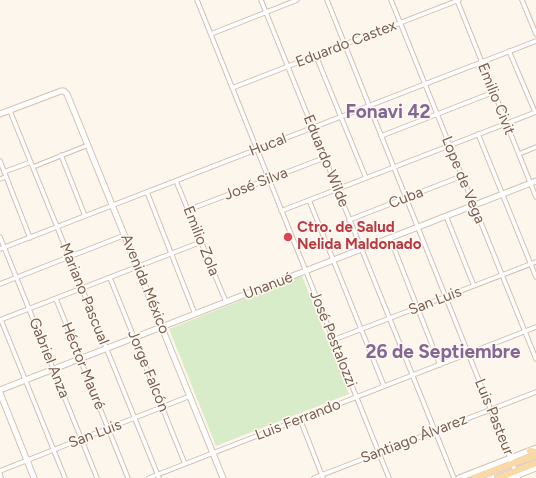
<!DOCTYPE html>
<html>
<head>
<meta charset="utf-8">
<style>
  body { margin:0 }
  canvas { display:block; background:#fdf6ec }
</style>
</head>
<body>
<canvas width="536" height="478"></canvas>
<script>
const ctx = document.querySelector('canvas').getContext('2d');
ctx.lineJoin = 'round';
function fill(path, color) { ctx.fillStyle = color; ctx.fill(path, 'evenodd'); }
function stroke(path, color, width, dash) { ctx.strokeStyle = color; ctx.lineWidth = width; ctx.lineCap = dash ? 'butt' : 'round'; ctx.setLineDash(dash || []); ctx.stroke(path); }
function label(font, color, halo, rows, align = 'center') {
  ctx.font = font + ' Figtree,sans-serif'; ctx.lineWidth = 3; ctx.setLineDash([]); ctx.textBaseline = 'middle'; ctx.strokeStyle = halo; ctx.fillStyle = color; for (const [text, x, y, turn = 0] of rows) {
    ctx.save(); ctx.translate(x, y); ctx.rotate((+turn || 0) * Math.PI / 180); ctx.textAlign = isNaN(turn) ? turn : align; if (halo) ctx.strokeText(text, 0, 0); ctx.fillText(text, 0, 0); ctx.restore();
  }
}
const green = new Path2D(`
  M302,276L349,394L216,446L169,329Z`);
const street = new Path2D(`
  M197,0L389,478
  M261,0L454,478
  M327,0L518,478
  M391,0L536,359
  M457,0L536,197
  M522,0L536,34
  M211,34L297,0
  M509,51L535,112
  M316,56L366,178
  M232,88L459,0
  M10,111L159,478
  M478,134L536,277
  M381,136L494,92
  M519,154L536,147
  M61,155L85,216
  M0,161L30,238
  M33,167L88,145
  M4,172L31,162
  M0,179L6,177
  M176,181L226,302
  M147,192L195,314
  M309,200L384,386
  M188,210L324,158
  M281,211L536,112
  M446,216L474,286
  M349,220L462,176
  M0,237L97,478
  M390,238L440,365
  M0,249L536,41
  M110,278L185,464
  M0,284L125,235
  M56,299L128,478
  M0,320L201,242
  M1,320L65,478
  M333,340L536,262
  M300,419L323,478
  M0,471L190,396
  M0,474L1,478
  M149,478L536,327
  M314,478L536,392`);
const secondary = new Path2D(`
  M0,114L61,91H64L67,94L223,478
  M0,390L536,181
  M0,393L34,478
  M459,478L536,448
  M510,478L536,468`);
const primary = new Path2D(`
  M530,451L536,452
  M474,478L525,459L536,456
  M498,478L536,463`);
const markers = [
  [288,237,5,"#e0444e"]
];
const streetNames = [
  ["Eduardo Castex",346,44,-21],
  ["Emilio Civit",496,99,68],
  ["Hucal",268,145,-21],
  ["Eduardo Wilde",326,161,68],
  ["Lope de Vega",463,180,68],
  ["José Silva",256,184,-21],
  ["Cuba",406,198,-21],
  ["Emilio Zola",201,241,68],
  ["Avenida México",145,284,68],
  ["Unanué",268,286,-21],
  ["Mariano Pascual",84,294,68],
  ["San Luis",435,301,-21],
  ["José Pestalozzi",333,339,68],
  ["Gabriel Anza",49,358,68],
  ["Héctor Mauré",83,366,68],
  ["Jorge Falcón",148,371,68],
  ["Luis Pasteur",494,417,68],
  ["Luis Ferrando",298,420,-21],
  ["San Luis",95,434,-21],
  ["Santiago Álvarez",414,439,-21]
];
const healthNames = [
  ["Ctro. de Salud",297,228],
  ["Nelida Maldonado",297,245]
];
const districtNames = [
  ["Fonavi 42",388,112],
  ["26 de Septiembre",443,352]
];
fill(green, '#d8ecc9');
stroke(street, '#d1beb0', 5.5);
stroke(secondary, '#d6c0b0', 7);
stroke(primary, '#dad1cd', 8);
stroke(street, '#fff', 3.5);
stroke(secondary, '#fff', 5);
stroke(primary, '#fbd9a5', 6);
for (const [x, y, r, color] of markers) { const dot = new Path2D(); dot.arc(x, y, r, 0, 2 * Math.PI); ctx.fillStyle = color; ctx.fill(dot); stroke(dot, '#fffaf3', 1.5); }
label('15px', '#7a5c4d', '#fffaf3', streetNames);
label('bold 15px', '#be3a42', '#fffaf3', healthNames, 'left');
label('bold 19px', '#846695', '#fffaf3', districtNames);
</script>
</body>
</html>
